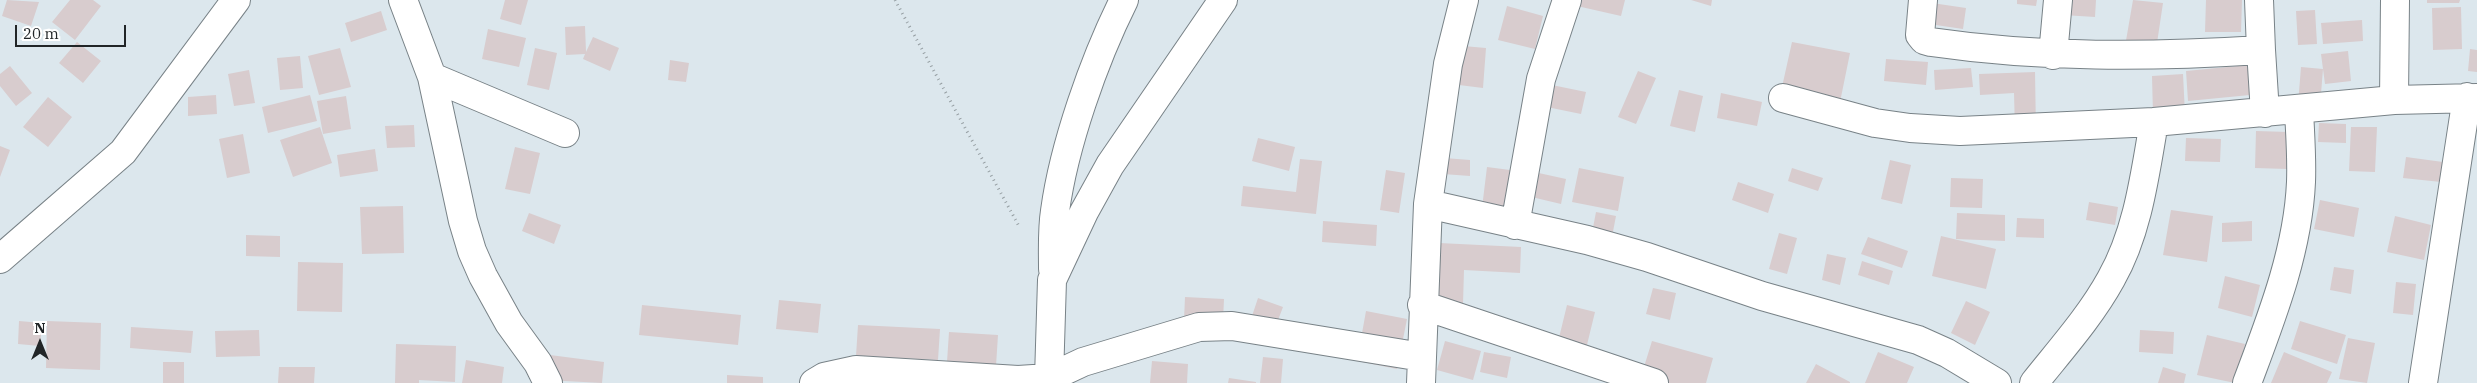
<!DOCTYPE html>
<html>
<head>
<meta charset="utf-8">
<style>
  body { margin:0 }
  #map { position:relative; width:2477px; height:383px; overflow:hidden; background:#dce7ed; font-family:"IBM Plex Serif",serif }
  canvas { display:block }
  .north { position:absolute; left:15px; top:318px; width:50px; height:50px; -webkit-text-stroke:4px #fff; paint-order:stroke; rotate:0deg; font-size:14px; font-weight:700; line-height:20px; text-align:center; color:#212527 }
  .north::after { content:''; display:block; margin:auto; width:18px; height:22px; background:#212527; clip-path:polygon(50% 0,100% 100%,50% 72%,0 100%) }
  .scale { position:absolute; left:15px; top:25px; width:111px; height:22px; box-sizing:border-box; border:2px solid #212527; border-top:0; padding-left:6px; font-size:15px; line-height:18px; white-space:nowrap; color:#212527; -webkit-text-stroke:4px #fff; paint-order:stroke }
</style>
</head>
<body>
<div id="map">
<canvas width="2477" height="383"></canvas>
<div class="north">N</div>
<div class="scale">20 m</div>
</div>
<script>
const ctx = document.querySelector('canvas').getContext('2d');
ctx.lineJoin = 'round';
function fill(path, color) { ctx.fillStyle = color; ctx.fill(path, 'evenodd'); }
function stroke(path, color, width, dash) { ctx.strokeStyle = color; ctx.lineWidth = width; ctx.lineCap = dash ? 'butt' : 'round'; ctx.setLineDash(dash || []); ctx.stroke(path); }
const building = new Path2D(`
  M7,0L39,2L31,26L2,16Z
  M70,0H93L101,6L75,40L52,22Z
  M505,0H528L521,25L500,19Z
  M1579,0H1625L1621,16L1577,6Z
  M1691,0H1712L1711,6Z
  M2017,0H2037L2036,6L2017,4Z
  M2064,0H2096L2095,17L2063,15Z
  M2133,0L2163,3L2154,63L2123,58Z
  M2206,0H2242L2241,32H2205Z
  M2427,0H2460L2459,3H2427Z
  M1932,3L1966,8L1963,29L1929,24Z
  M1507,6L1543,16L1535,49L1498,40Z
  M2461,7L2462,49L2433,50L2432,8Z
  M2315,10L2317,44L2298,45L2296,11Z
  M381,11L387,30L351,42L345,23Z
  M2362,20L2363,41L2323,44L2321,23Z
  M585,26L586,52L593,37L619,48L610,71L583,59L585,54L566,55L565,27Z
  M488,29L526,38L519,67L482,59Z
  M77,42L101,61L83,83L59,63Z
  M1792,42L1850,53L1839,107L1780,96Z
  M1463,46L1486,48L1483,88L1459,85Z
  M340,48L351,87L319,95L308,56Z
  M535,48L557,53L549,90L527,85Z
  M2470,49L2477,50V72L2468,71Z
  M2348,51L2351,81L2325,84L2323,69L2320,106L2298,104L2301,67L2323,69L2321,54Z
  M300,56L303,88L280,90L277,58Z
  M1886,59L1928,62L1926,85L1884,81Z
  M670,60L689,63L686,82L668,80Z
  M2248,65L2250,95L2188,101L2186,71Z
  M10,66L32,93L16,106L0,86V74Z
  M1971,68L1973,87L1935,90L1934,70Z
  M249,70L255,103L234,106L228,74Z
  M1638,71L1656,78L1636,124L1618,117Z
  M2035,72L2036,131H2015L2014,93L1980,95L1979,74Z
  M2183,74L2185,114L2153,115L2152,76Z
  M1547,84L1586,92L1581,114L1542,106Z
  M1679,90L1703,96L1695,132L1670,126Z
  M1721,93L1762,102L1757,126L1717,118Z
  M216,95L217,114L188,116V97Z
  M310,95L317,121L268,133L262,107Z
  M346,96L351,129L323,134L317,101Z
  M48,97L72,117L48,147L23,127Z
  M2319,123L2346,124V143L2318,142Z
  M414,125L415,147L387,148L385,126Z
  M320,127L332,163L293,177L280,140Z
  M2351,127H2377L2375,172L2349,171Z
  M2256,131L2289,132L2287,169L2255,168Z
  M243,134L250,173L227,178L219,139Z
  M1258,138L1295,147L1289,171L1252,161Z
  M2186,138L2221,139L2220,162L2185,161Z
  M0,146L10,150L0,177Z
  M515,147L540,153L530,194L505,189Z
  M375,149L378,171L340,177L337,155Z
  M2406,157L2443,162L2441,182L2403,178Z
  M1444,158L1470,160V176L1443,174Z
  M1300,159L1322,161L1316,214L1241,206L1243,186L1296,192Z
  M1890,160L1911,165L1902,204L1881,199Z
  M1487,167L1510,170L1504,219L1481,216Z
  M1579,168L1624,177L1618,211L1572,202Z
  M1792,168L1823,178L1818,191L1788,181Z
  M1386,170L1405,173L1399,213L1380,210Z
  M1525,170L1566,179L1561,204L1519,194Z
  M1951,178L1983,179L1982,208L1950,207Z
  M1738,182L1774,194L1768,213L1732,200Z
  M2320,200L2359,208L2354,237L2314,229Z
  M2089,202L2118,207L2115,225L2086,220Z
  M403,206L404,253L362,254L360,207Z
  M2171,210L2213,216L2207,262L2163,255Z
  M1596,212L1616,216L1610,247L1590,243Z
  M529,213L561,225L554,244L522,231Z
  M1957,213L2005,215V241L1956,239Z
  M2395,216L2431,225L2424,260L2387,252Z
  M2017,218L2044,219V238L2016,237Z
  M1323,221L1377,225L1376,246L1322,242Z
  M2252,221V241L2222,242V223Z
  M1779,233L1797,238L1787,274L1769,269Z
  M246,235L280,236V257L246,256Z
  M1941,236L1996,249L1986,289L1932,276Z
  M1868,237L1908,251L1902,268L1861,254Z
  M1439,243L1521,247L1520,273L1464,270L1463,304L1437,303Z
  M1827,254L1846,258L1840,285L1822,280Z
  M1862,261L1893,271L1889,285L1858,275Z
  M298,262L343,263L342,312L297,311Z
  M2334,267L2354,270L2351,294L2330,290Z
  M2225,276L2260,285L2252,317L2218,308Z
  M2396,282L2416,284L2413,315L2393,313Z
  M1653,288L1676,293L1670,320L1646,314Z
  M1185,297L1224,299L1223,321L1184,320Z
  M1258,298L1283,307L1272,336L1248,328Z
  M779,300L821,304L818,333L776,329Z
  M1966,301L1990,312L1975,345L1951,333Z
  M642,305L741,315L738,345L639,335Z
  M1567,305L1595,312L1585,353L1557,346Z
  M1366,311L1407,319L1397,369L1357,361Z
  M19,321L42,323L40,346L18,344Z
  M47,321L101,323L100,370L46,368Z
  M2300,321L2346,335L2337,364L2291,349Z
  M858,325L940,329L938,360L856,356Z
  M131,327L193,331L191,353L130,348Z
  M259,330L260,356L216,357L215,331Z
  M2140,330L2174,332L2173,354L2139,352Z
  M949,332L998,335L996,366L947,362Z
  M2207,335L2245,344L2235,383L2197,375Z
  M2348,338L2375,343L2367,383L2339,379Z
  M1445,341L1481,351L1473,380L1437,370Z
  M1652,341L1713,358L1706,383H1639Z
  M396,344L456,346L455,382L419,380V383H395Z
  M1484,352L1511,357L1507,378L1480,372Z
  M1878,352L1914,367L1907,383H1865Z
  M2284,352L2332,372L2327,383H2271Z
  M550,355L604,362L602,383L546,380Z
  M1263,357L1283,359L1281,383H1260Z
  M466,360L504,367L502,383H462Z
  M1152,361L1188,364L1187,383H1150Z
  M163,362H184V383H163Z
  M1816,364L1850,382V383H1806Z
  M279,367H315L314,383H278Z
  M2163,367L2186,374L2184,383H2158Z
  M727,375L763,377V383H727Z
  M1229,378L1256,382V383H1228Z`);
const path = new Path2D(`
  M895,0L1020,228`);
const street = new Path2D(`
  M403,0L432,77L463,221L472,251L483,276L509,323L538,363L548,383
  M1923,0L1920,35L1924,40L1931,42C2041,58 2150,57 2261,50L2265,113
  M2259,0L2261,50
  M2053,55L2058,0
  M432,77L565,133
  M1783,98L1875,123L1910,128L1960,131L2154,122
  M2394,100L2395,0
  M1428,204L1587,240L1647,257L1762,296L1918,340L1947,353L1997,383
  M1515,225L1541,79L1567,0
  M0,259L123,152L236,0
  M1053,269C1053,250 1052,230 1055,211C1064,145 1094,60 1124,0
  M1422,305L1654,383
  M814,383L824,377L856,370L1018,380L1049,378L1083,362L1199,327L1232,326L1422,357
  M1045,383L1049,378L1052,280L1084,212L1110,165L1223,0
  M1421,383L1428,204L1448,64L1464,0
  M2034,383C2061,349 2090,317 2111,279C2138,232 2145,174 2154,122L2394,100L2477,98
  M2247,383C2271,319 2298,251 2301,182C2302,158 2300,133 2299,110
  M2423,383L2467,97`);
fill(building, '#d8ccce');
stroke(street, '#788287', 30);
stroke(path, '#969fa3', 3, [1, 4]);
stroke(street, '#fff', 28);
</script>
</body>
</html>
